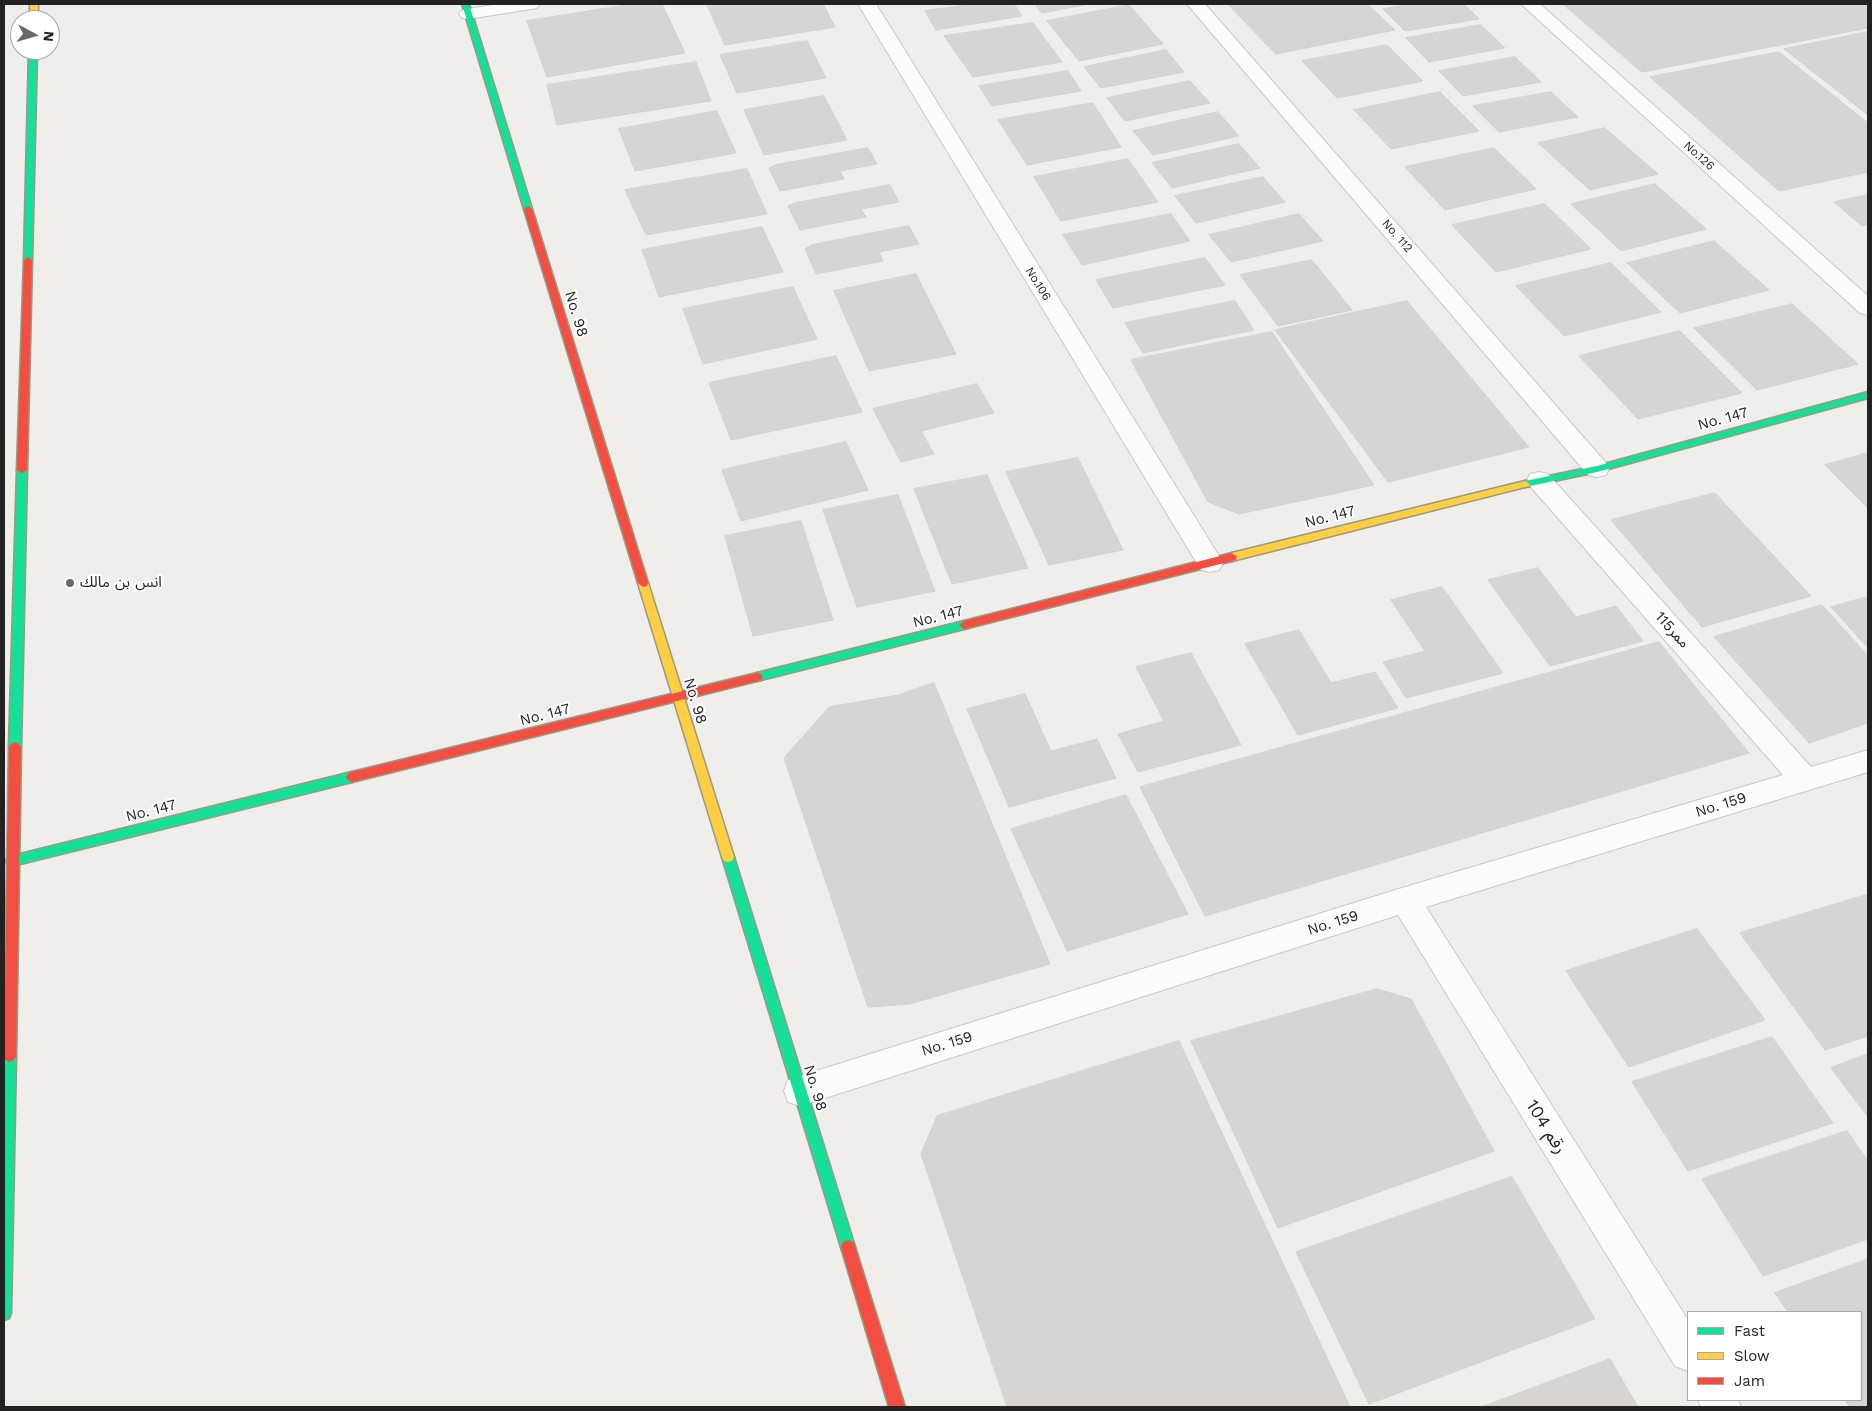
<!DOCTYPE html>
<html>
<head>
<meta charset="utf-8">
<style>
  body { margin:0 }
  #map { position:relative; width:1872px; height:1411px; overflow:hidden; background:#f0eeeb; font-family:"Work Sans",sans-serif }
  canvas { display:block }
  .frame { position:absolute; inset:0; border:5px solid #222; pointer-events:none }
  .legend { position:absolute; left:1687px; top:1311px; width:175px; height:90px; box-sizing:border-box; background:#fff; border:1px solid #a7a7a7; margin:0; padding:6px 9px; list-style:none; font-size:15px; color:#222 }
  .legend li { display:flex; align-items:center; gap:10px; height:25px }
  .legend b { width:25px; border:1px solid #a7a7a7 }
  .north { position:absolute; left:10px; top:10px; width:50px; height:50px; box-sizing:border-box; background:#fff; border:1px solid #a7a7a7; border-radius:50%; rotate:96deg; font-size:14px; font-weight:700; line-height:20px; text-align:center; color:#222 }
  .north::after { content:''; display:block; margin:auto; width:18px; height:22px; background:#6a6968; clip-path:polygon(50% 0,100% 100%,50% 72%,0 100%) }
</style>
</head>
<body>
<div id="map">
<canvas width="1872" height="1411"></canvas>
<div class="frame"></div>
<ul class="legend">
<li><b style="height:6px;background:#16e098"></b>Fast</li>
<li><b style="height:6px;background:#ffcf43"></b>Slow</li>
<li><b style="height:6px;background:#f24e42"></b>Jam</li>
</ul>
<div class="north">N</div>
</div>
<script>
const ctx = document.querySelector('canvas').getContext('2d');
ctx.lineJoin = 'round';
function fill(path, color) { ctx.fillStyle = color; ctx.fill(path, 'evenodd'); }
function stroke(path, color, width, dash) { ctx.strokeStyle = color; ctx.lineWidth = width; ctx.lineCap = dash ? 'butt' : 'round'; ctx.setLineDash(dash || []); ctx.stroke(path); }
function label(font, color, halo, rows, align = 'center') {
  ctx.font = font + ' "Work Sans","Noto Sans Arabic",sans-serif'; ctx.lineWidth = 4; ctx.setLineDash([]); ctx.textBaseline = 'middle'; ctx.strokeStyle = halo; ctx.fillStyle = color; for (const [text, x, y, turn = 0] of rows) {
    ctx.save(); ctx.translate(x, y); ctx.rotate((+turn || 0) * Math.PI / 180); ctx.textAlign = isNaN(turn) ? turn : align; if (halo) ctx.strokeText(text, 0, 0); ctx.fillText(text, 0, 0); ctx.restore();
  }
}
const building = new Path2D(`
  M633,4H662L685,53L547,77L527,21Z
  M707,4H823L835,27L725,45Z
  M973,4H1014L1022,16L936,30L925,11Z
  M1035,4H1089L1042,13Z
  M1228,4H1367L1395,30L1276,54Z
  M1413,4H1464L1479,19L1405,31L1383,9Z
  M1563,4H1863L1868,8V28L1642,72Z
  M1129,5L1163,44L1079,61L1047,21Z
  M1033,23L1062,62L973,77L944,36Z
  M1481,25L1505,48L1429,62L1406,38Z
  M1868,32V115L1784,49Z
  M807,41L826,78L737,93L720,55Z
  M1387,45L1423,81L1337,98L1302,61Z
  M1166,50L1184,72L1101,88L1084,67Z
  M1779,52L1868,123V172L1779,191L1650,77Z
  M1515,57L1541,82L1463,96L1439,71Z
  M696,62L711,101L557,125L547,85Z
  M1068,71L1081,91L992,106L979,86Z
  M1190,81L1210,103L1125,121L1107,98Z
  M1440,92L1479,131L1391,149L1354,110Z
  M1551,92L1578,117L1499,132L1473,106Z
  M824,96L847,140L764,155L744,110Z
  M1093,103L1121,147L1027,165L998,120Z
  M717,111L736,153L635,171L619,129Z
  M1218,112L1239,136L1153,155L1133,131Z
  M1605,128L1658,174L1590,190L1538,143Z
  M1239,144L1260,168L1172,188L1152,163Z
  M868,148L877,164L840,171L844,179L780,191L769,168L775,165Z
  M1494,148L1536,189L1445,210L1405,167Z
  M1128,159L1158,202L1061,221L1034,177Z
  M747,169L767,214L646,235L625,190Z
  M1263,177L1285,202L1196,223L1175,196Z
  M1655,184L1706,229L1621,251L1571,204Z
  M890,185L899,202L861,209L866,217L800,230L788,206L795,203Z
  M1868,195V224L1862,226L1834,202Z
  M1545,204L1591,249L1496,272L1452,225Z
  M1171,214L1190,241L1082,265L1063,235Z
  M1299,214L1323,241L1231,262L1209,235Z
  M909,226L919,244L879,252L883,261L816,274L805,249L811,245Z
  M762,227L783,272L659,297L642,250Z
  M1714,241L1769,290L1680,313L1627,263Z
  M1205,258L1225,285L1113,308L1096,280Z
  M1312,260L1352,310L1278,326L1240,275Z
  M1611,263L1661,312L1564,336L1516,286Z
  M916,274L956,354L869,371L834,291Z
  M793,287L817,339L703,364L683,309Z
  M1235,301L1254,330L1143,353L1125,323Z
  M1407,301L1529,447L1388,482L1275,330Z
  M1792,304L1858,364L1757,390L1694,328Z
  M1680,331L1742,393L1638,419L1579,356Z
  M1272,332L1374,485L1239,514L1208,502L1131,360Z
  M836,356L862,412L731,440L709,383Z
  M977,384L994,413L921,431L934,454L901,462L873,409Z
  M846,442L868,490L741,521L722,470Z
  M1868,453V508L1825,465Z
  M1078,458L1123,550L1049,565L1006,472Z
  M987,475L1028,568L952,584L914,489Z
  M1715,493L1811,596L1702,627L1611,520Z
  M898,495L935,591L857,607L823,510Z
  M801,521L833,620L753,636L725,536Z
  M1538,568L1576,617L1616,606L1643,641L1550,666L1488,580Z
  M1442,587L1503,673L1406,698L1383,662L1425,651L1391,600Z
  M1868,597V648L1831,607Z
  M1822,605L1868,656V723L1809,743L1714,637Z
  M1299,630L1331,683L1375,672L1398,708L1298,735L1245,644Z
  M1659,642L1749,753L1205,916L1140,787Z
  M1191,653L1241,745L1138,772L1118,734L1164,721L1136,667Z
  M934,683L1050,964L909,1004L868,1007L784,758L829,707L898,695Z
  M1025,694L1051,751L1097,739L1116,778L1009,807L967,709Z
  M1126,795L1188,914L1067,951L1011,829Z
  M1866,895L1868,898V1036L1825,1050L1740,933Z
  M1697,929L1765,1020L1629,1067L1566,971Z
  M1377,989L1411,999L1494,1151L1278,1228L1191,1041Z
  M1772,1037L1833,1123L1688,1171L1632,1082Z
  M1179,1041L1350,1407H1007L921,1154L937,1116Z
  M1868,1054V1117L1831,1068Z
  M1847,1131L1868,1161V1239L1763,1276L1702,1179Z
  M1512,1177L1595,1319L1369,1404L1296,1252Z
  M1868,1259V1407H1850L1845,1400H1861V1312H1788L1775,1293Z
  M1610,1359L1638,1407H1482Z`);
const street = new Path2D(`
  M499,4H540L537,8L531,9L468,19L462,18L459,14L462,10Z
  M858,4H876L1219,556L1223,563L1219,570L1210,572L1201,570Z
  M1187,4H1205L1606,463L1609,469L1606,475L1597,477L1588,475Z
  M1521,4H1540L1868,296V315L1860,313Z
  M1539,472L1548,474L1811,767L1868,750V772L1426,907L1688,1320V1371L1675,1366L1398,915L800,1106L788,1102L784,1091L788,1080L800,1076L1405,887L1783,775L1530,486L1527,480L1530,474Z
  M1698,1400H1738L1741,1407H1701Z`);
const fast = new Path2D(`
  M462,4H469L532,209L531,211H525L524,209Z
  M29,50H37L32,260L28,263L24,260Z
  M1868,392V398L1597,472L1525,487L1520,484L1525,481L1597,466Z
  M22,467L27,470L21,747L19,750H11L9,747L17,470Z
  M964,621L968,622L969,625L968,628L757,681L751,677L757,673Z
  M352,772L356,774L358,777L356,780L352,782L12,866L8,865L6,861L8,857L12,856Z
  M728,852L732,853L734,857L855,1247L853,1252L848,1254L843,1252L841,1247L722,857L724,853Z
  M9,1050L14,1052L16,1056L11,1313L9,1318L4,1320V1053Z`);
const slow = new Path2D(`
  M30,4H38V20H30Z
  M1525,481L1530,484L1529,486L1232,561L1227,557L1232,553Z
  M643,579L648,583L734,857L732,861L728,862L724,861L722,857L638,583Z`);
const jam = new Path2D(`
  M528,206L532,209L648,583L647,586L643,587L638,583L524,209Z
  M28,257L32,260L27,470L22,473L17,470L24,260Z
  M1232,553L1237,557L1236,560L964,629L959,625L964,621Z
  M757,673L761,674L763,677L761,680L352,782L348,780L346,777L348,774L352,772Z
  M15,742L19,744L21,747L16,1056L14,1060L9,1062L4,1059L9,747L11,744Z
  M848,1240L853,1242L855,1247L905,1407H889L841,1247L843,1242Z`);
const markers = [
  [70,583,5,"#6a6968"]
];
const farStreetnames = [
  ["No.126",1699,156,42],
  ["No. 112",1397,236,49],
  ["No.106",1038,284,58]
];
const streetNames = [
  ["No. 98",576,314,73],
  ["No. 147",1723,419,-15],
  ["No. 147",1330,517,-14],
  ["No. 147",938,617,-14],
  ["ممر115",1672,630,48],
  ["No. 98",695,701,73],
  ["No. 147",545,715,-14],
  ["No. 159",1721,805,-17],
  ["No. 147",151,811,-14],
  ["No. 159",1333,923,-17],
  ["No. 159",947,1044,-17],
  ["No. 98",815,1088,73]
];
const poiNames = [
  ["انس بن مالك",80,583]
];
const nearStreetnames = [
  ["رقم 104",1546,1127,58]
];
fill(building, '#d7d4d2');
stroke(building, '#d3d0cc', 1);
stroke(street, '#c9c8c7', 2);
stroke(fast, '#999a82', 3);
stroke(slow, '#999a82', 3);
stroke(jam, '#999a82', 3);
fill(street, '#fdfcfc');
fill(fast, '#16e098');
fill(slow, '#ffcf43');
fill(jam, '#f24e42');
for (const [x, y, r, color] of markers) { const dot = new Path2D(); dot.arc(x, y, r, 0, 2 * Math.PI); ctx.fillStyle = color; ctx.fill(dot); stroke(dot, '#fff', 2); }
label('12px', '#222', '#fff', farStreetnames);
label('15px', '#222', '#fff', streetNames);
label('15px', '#222', '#fff', poiNames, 'left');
label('18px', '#222', '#fff', nearStreetnames);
</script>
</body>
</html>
